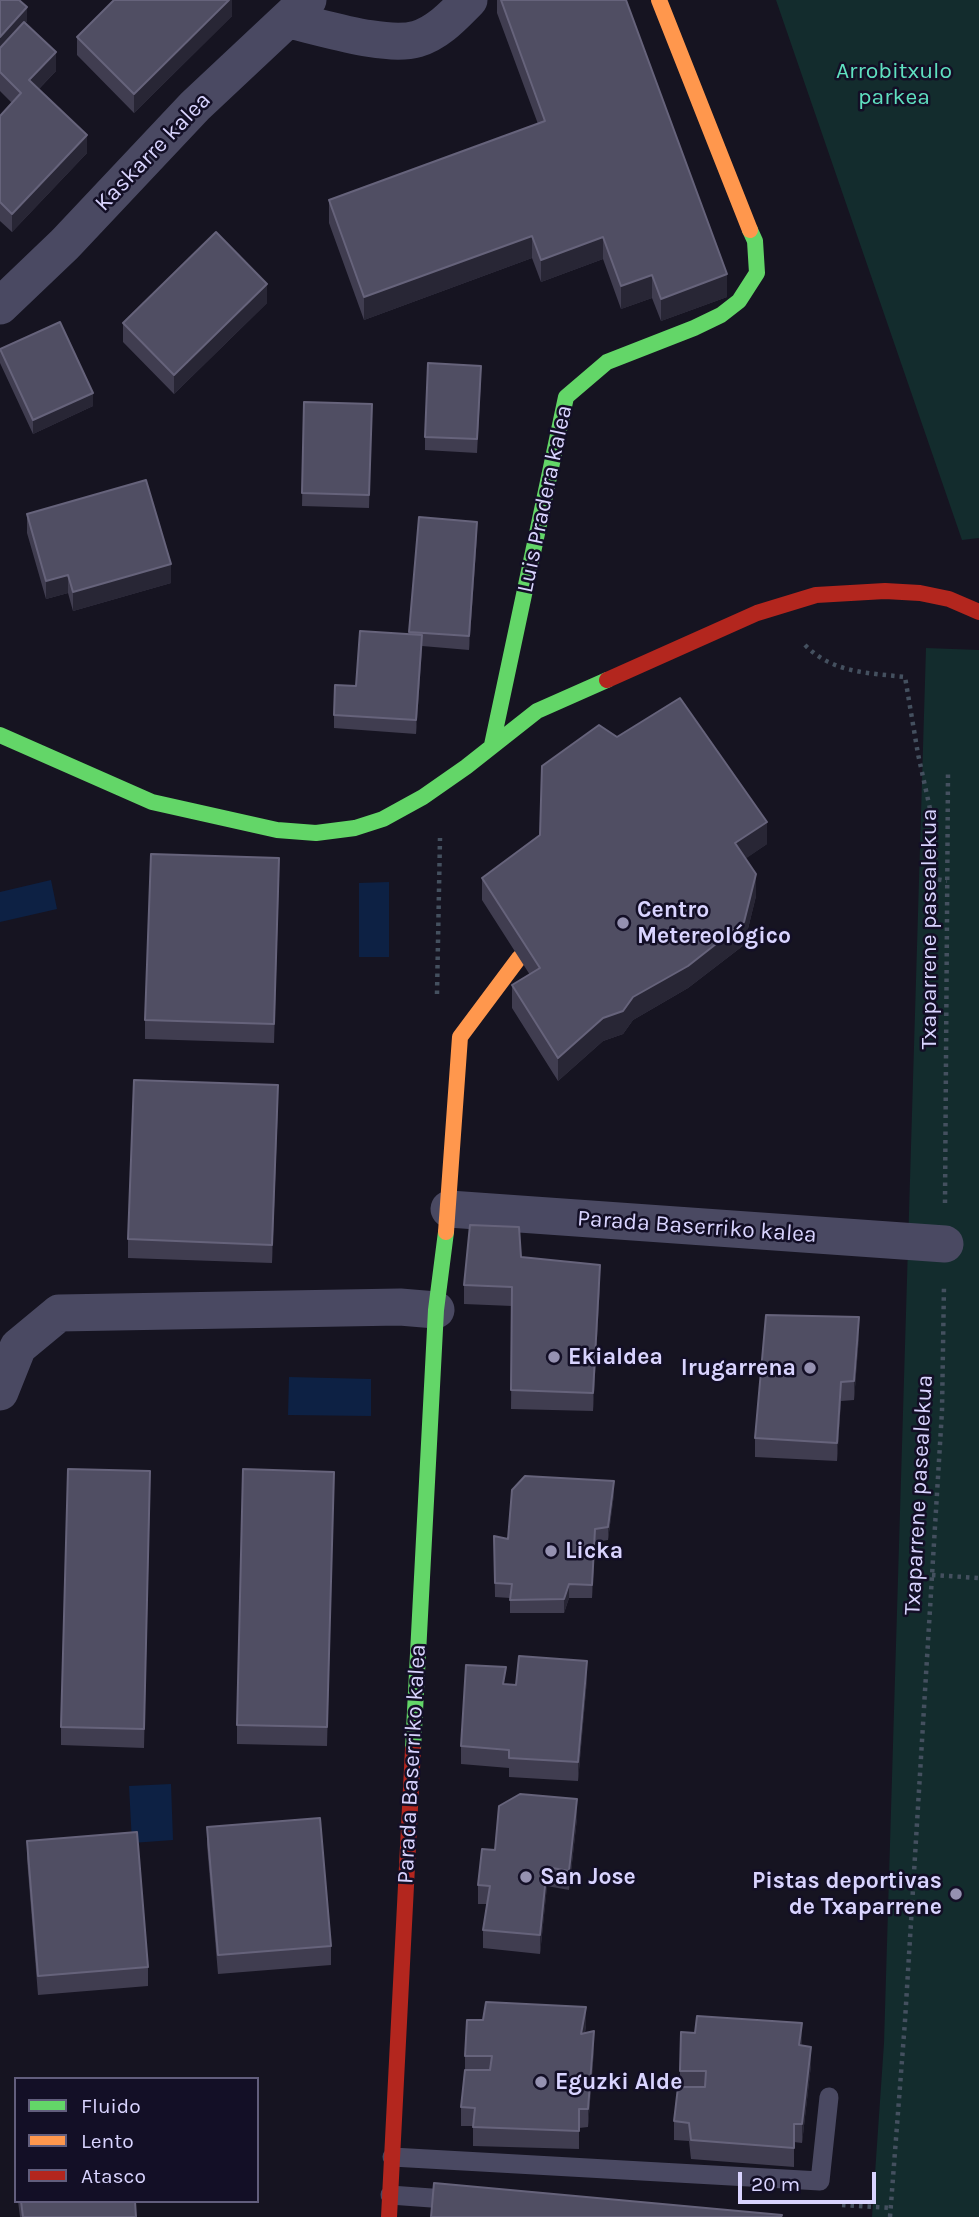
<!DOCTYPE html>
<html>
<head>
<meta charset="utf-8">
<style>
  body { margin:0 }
  #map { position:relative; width:979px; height:2217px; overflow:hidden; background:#161421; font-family:Karla,sans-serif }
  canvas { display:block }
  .legend { position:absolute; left:14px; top:2077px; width:245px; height:126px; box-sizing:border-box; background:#130f26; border:2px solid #625e7d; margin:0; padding:9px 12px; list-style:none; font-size:21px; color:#d9d4ff }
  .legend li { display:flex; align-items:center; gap:14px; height:35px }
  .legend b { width:35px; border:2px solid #625e7d }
  .scale { position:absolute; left:738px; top:2172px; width:138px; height:32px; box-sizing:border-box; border:4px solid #d9d4ff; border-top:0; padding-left:9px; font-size:21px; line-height:24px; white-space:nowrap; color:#d9d4ff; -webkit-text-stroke:5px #130f26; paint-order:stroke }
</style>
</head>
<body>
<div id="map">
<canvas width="979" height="2217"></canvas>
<ul class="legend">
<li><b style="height:9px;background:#63d668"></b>Fluido</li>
<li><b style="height:9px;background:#ff974d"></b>Lento</li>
<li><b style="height:9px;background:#b3261e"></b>Atasco</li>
</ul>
<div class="scale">20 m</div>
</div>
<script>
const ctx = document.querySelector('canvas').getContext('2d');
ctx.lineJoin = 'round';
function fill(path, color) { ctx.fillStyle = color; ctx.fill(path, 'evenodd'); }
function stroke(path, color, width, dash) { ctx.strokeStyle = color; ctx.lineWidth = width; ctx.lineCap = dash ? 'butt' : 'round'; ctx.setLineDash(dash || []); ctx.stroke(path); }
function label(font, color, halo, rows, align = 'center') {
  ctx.font = font + ' Karla,sans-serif'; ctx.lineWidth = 5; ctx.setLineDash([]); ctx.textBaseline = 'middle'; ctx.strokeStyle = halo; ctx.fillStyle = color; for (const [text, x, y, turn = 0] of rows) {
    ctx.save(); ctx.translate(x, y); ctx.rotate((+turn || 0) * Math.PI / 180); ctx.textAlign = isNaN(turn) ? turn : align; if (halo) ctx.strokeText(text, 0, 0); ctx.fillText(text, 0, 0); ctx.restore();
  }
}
const green = new Path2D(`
  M776,0H979V538L962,540Z
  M926,648L979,650V2217H872L884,2043Z`);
const water = new Path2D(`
  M51,880L57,909L0,922V892Z
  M389,882V957H359V883Z
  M289,1377L371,1379V1416L288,1415Z
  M171,1784L173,1840L132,1843L129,1786Z`);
const path = new Path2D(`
  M805,645C832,673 869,673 905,677L918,754L934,827L936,879L947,881
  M437,994L440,838
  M945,1203L948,773
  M932,1575L979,1578
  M842,2205L891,2208
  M890,2217L905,2021L942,1411L944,1285`);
const lane = new Path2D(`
  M392,2157L820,2181L829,2097
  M390,2195L459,2200`);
const street = new Path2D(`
  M288,20C322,27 385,48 417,39C438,33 454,15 469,0
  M0,306L65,244L195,106L308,0
  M449,1209L945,1244
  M0,1392L18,1347L59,1313L400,1307L436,1310`);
const fast = new Path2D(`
  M0,735L152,802L277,830L316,833L355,828L383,819L423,797L466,767L537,711L607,680
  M492,745L566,397L607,362L694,328L721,315L739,301L757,273L755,241L750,230
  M413,1749L436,1310L446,1232`);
const slow = new Path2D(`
  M659,0L750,230
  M446,1232L460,1037L519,958`);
const jam = new Path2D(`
  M607,680L757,613L816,595L885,591L920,593L949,599L979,612
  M389,2217L413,1749`);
const wall = new Path2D(`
  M0,0L27,21L25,23L56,71L39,89L87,153L12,232L0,221V116L12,103L0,91Z
  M232,0V16L134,113L77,55V37Z
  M497,0H626L727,297L661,321L652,298L621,309L603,259L541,282L532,258L364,320L329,223V200L538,124L497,13Z
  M267,303L174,394L123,342V323Z
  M0,349L93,406L33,434L0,363Z
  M481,379L477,453L425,450V437Z
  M304,402L372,404L369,508L302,506Z
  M27,514L171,583L73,611L68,593L46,599L27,533Z
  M419,517L477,535L469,650L422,646L416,734L334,728V715L356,686L409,634Z
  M767,844L746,858L756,896L744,945L688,988L633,1020L623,1034L603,1041L558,1081L512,1008V985L530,975L482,900V878Z
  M279,877L274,1043L145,1039V1020Z
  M278,1104L272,1263L128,1258V1239Z
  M600,1283L593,1411L511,1409L512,1306L464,1304V1285Z
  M859,1336L854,1400L841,1401L837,1461L755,1457V1438Z
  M334,1472L327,1746L237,1744V1725Z
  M150,1490L144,1748L61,1745V1727Z
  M614,1494L608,1540L595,1542L592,1598H569L564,1613H510V1598L495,1597L494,1536L508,1539Z
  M587,1679L578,1781L509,1777V1768L461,1764V1746L506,1684L516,1685Z
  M577,1818L569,1890L547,1886L540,1954L483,1948V1930L487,1904H478V1885L495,1850Z
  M207,1827L331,1946V1965L218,1974L207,1845Z
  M27,1841L148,1967V1986L38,1995L27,1859Z
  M586,2025L585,2033L594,2050L588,2127L579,2128V2149L473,2146V2126H461V2107L465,2070V2056Z
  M802,2041L801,2046L811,2065L802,2143L794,2142V2167L691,2159L689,2141L674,2140V2121L680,2087V2071Z
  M15,2162H16V2188L15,2181Z
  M18,2201H135L136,2217H20Z`);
const shadedWall = new Path2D(`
  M229,0H232V16L134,113V94Z
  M27,7V21L0,51V37Z
  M56,52V71L29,99V80Z
  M87,135V153L12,232V214Z
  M532,236V258L364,320V297Z
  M603,237V259L541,282V260Z
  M727,274V297L661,321V299Z
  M652,275V298L621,309V286Z
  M267,284V303L174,394V375Z
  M93,393V406L33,434V420Z
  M477,522V535L469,650V636Z
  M171,564V583L73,611V592Z
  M68,575V593L46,599V581Z
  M422,635V649L416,734V720Z
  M767,822V844L735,866V843Z
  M756,874V896L744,945L688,988L633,1020L623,1034L603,1041L558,1081V1058L603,1018L633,997Z
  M278,1085V1104L272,1263V1245Z
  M600,1265V1283L593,1411V1393Z
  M859,1317V1336L854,1400V1381Z
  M841,1382V1401L837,1461V1443Z
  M614,1481V1494L608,1540V1527Z
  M595,1529V1542L592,1598V1585Z
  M569,1584V1598L564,1613V1599Z
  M587,1661V1679L578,1781V1762Z
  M577,1799V1818L569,1890V1871Z
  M547,1867V1886L540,1954V1935Z
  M586,2007V2025L581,2052V2034Z
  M802,2023V2041L799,2064V2045Z
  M594,2031V2050L588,2127V2109Z
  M811,2047V2065L802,2143V2124Z`);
const building = new Path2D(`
  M0,0H19L27,7L0,37Z
  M114,0H229L134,94L77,37Z
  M501,0H626L727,274L661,299L652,275L621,286L603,237L541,260L532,236L364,297L329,200L545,121Z
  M24,22L56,52L29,80L87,135L12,214L0,202V116L21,93L0,72V48Z
  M216,232L267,284L174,375L123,323Z
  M60,322L93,393L33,420L0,349Z
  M428,363L481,366L477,439L425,437Z
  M304,402L372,404L369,495L302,493Z
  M146,480L171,564L73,592L68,575L46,581L27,514Z
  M419,517L477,522L469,636L409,632Z
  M360,631L422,635L416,720L334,715L335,685L356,686Z
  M680,698L767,822L735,843L756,874L744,922L688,966L633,997L623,1011L603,1018L558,1058L512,985L540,968L482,878L540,835L542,766L599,725L617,737Z
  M151,854L279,858L274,1024L145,1020Z
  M134,1080L278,1085L272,1245L128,1239Z
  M470,1225L519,1227L521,1257L600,1265L593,1393L511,1390L512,1287L464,1285Z
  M766,1315L859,1317L854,1381L841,1382L837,1443L755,1438Z
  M68,1469L150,1471L144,1729L61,1727Z
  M243,1469L334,1472L327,1727L237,1725Z
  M525,1476L614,1481L608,1527L595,1529L592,1585L569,1584L564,1599L510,1600L512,1584L495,1583L494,1536L508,1539L512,1490Z
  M519,1656L587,1661L578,1762L509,1758V1750L461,1746L466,1665L506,1667L503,1684L516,1685Z
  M520,1794L577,1799L569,1871L547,1867L540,1935L483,1930L490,1886L478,1885L482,1849L495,1850L499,1806Z
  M320,1818L331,1946L218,1955L207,1827Z
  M137,1832L148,1967L38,1976L27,1841Z
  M486,2002L586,2007L581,2034L594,2031L588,2109H579V2131L473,2127L475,2108L461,2107L465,2070H490L492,2056H465L467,2020H483Z
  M697,2016L802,2023L799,2045L811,2047L802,2124H794V2148L691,2140L689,2123L674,2121L678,2087H705L706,2071H680L681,2032L695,2033Z
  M434,2183L782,2215L781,2217H431Z
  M21,2201H135L136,2217H23Z`);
const markers = [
  [623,923,7,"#9591b1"],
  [554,1357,7,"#9591b1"],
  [810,1368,7,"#9591b1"],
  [551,1551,7,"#9591b1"],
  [526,1877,7,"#9591b1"],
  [956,1894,7,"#9591b1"],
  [541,2082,7,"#9591b1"]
];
const parkNames = [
  ["Arrobitxulo",894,71],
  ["parkea",894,97]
];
const streetNames = [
  ["Kaskarre kalea",153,152,-46],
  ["Luis Pradera kalea",545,499,-78],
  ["Txaparrene pasealekua",929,929,-90],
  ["Parada Baserriko kalea",697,1227,4],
  ["Txaparrene pasealekua",919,1495,-87],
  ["Parada Baserriko kalea",412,1764,-87]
];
const poiNames = [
  ["Centro",637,910],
  ["Metereológico",637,936],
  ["Ekialdea",568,1357],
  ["Irugarrena",796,1368,"right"],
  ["Licka",565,1551],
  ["San Jose",540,1877],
  ["Pistas deportivas",942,1881,"right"],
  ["de Txaparrene",942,1907,"right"],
  ["Eguzki Alde",555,2082]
];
fill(green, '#132c2d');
fill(water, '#0d2144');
stroke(path, '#44505f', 4.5, [3.5, 5]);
stroke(lane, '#4a4962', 19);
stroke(street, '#4a4962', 37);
stroke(fast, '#63d668', 16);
stroke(slow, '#ff974d', 16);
stroke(jam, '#b3261e', 16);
fill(wall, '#403d50');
fill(shadedWall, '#282635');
fill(building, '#504e63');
stroke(building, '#66637b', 2);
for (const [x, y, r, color] of markers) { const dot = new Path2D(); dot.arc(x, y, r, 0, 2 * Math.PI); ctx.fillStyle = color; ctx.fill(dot); stroke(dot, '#130f26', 2.5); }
label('23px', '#5fe0c0', '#130f26', parkNames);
label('23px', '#d9d4ff', '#130f26', streetNames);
label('bold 23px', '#d9d4ff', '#130f26', poiNames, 'left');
</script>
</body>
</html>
